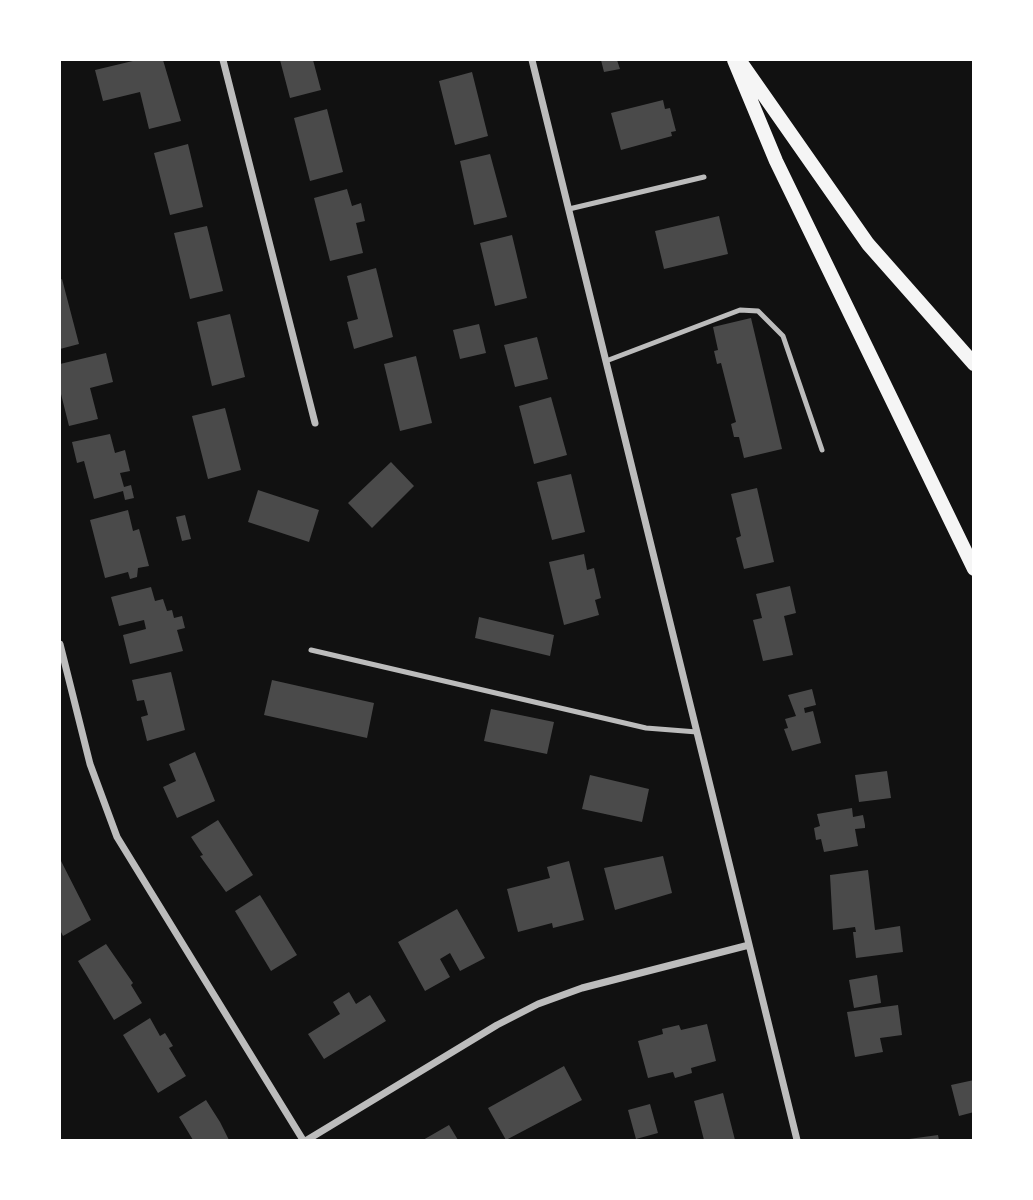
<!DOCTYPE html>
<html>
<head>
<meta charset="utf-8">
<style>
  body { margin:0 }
  #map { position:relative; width:1033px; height:1200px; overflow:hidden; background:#111; font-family:"Noto Sans",sans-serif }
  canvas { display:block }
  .frame { position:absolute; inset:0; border:61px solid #fff; pointer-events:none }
</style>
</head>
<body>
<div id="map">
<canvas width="1033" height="1200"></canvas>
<div class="frame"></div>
</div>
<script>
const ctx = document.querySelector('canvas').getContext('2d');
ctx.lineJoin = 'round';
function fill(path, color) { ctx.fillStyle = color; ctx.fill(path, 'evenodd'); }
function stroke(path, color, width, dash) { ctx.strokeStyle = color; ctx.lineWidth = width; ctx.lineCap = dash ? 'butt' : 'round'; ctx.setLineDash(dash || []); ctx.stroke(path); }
const building = new Path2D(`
  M137,60H163L181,121L149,129L140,92L103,101L95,70Z
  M280,60H313L321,90L290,98Z
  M601,60H617L620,69L604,72Z
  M472,72L488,136L455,145L439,81Z
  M663,100L665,109L670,108L676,131L671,132L672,136L621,150L611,113Z
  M327,109L343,172L310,181L294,118Z
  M188,144L203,207L170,215L154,153Z
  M490,154L507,217L474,225L460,161Z
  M347,189L352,206L361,203L365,221L356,223L363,253L330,261L314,198Z
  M719,216L728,254L664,269L655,231Z
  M207,226L223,291L190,299L174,233Z
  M512,235L527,298L495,306L480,243Z
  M376,268L393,337L354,349L347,322L358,319L347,276Z
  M62,279L79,344L60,349V280Z
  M230,314L245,377L212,386L197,322Z
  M751,318L782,449L744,458L739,437H734L731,424L736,422L721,363L717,364L714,351L718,350L713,327Z
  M479,324L486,353L460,359L453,330Z
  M537,337L548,379L515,387L504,345Z
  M106,353L113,382L90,388L98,419L69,426L60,390V364Z
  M416,356L432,423L400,431L384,364Z
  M551,397L567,455L534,464L519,406Z
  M225,408L241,470L208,479L192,416Z
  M110,434L115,453L125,450L130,471L120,473L124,487L131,485L134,498L125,500L123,491L94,499L84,461L77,463L72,442Z
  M391,462L414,486L372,528L348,503Z
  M571,474L585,532L552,540L537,482Z
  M757,488L774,562L744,569L736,538L741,536L731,494Z
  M258,490L319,510L309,542L248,522Z
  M128,510L133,531L139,529L149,566L138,568L137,577L130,579L128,572L105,578L90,520Z
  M185,515L191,539L182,541L176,517Z
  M584,554L587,570L594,568L601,598L595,600L599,615L564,625L549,562Z
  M790,586L796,613L784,616L793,655L763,661L753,620L762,618L756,594Z
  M151,587L155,601L163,599L167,611L172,610L174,618L182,616L185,628L177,630L183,651L130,664L123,635L146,629L144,620L119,626L111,597Z
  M479,617L554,635L550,656L475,638Z
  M171,672L185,730L147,741L141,717L148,715L144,700L137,701L132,680Z
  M272,680L374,703L367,738L264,715Z
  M812,689L816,705L804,708L805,713L813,711L821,743L792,751L784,729L788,728L785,719L796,716L788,695Z
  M491,709L554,722L547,754L484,741Z
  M195,752L215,801L177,818L163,787L176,781L169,764Z
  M887,771L891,798L859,802L855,775Z
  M590,775L649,789L642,822L582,809Z
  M852,808L853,817L863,815L865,825V828L855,829L858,846L824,852L821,839L816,840L814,828L820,826L817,814Z
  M218,820L253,875L226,892L200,856L203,855L191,837Z
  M663,856L672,893L615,910L604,868Z
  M60,859L91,920L63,936L60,930Z
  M569,861L584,920L553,928L552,923L518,932L507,889L550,878L547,867Z
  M868,870L875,930L900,926L903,952L856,958L853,932H856L855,927L833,930L830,875Z
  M260,895L297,955L271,971L235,911Z
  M457,909L485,958L460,971L450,953L440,959L450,977L425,991L398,942Z
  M106,944L133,983L131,985L142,1003L114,1020L78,961Z
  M877,975L881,1003L854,1008L849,980Z
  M349,992L356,1004L370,995L386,1021L324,1059L308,1034L340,1014L333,1002Z
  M898,1005L902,1035L880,1038L883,1052L855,1057L847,1012Z
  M150,1018L160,1036L165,1033L173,1046L169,1048L186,1076L158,1093L123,1035Z
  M707,1024L716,1061L691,1068L692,1073L675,1078L673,1072L648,1078L638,1041L663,1034L662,1029L679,1025L681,1030Z
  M564,1066L582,1100L506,1140L488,1108Z
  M974,1080V1112L959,1116L951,1085Z
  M723,1093L735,1140H704L694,1101Z
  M206,1100L220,1122L229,1140H193L179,1117Z
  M650,1104L658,1133L636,1139L628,1110Z
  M449,1125L458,1140H423Z
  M938,1135L939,1140H909V1139Z`);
const service = new Path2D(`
  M569,209L704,177
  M606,361L740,310L758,311L783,336L822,450
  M311,650L646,728L697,732`);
const minor = new Path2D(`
  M223,60L315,423
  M532,60L797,1140
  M60,644L90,764L117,837L303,1140
  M307,1140L497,1025L538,1004L582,988L749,945`);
const secondary = new Path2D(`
  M734,60L776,161L974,569
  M742,64L868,244L974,364`);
fill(building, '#4a4a4a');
stroke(service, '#bcbcbc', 5);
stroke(minor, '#bcbcbc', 7);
stroke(secondary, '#f5f5f5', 14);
</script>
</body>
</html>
